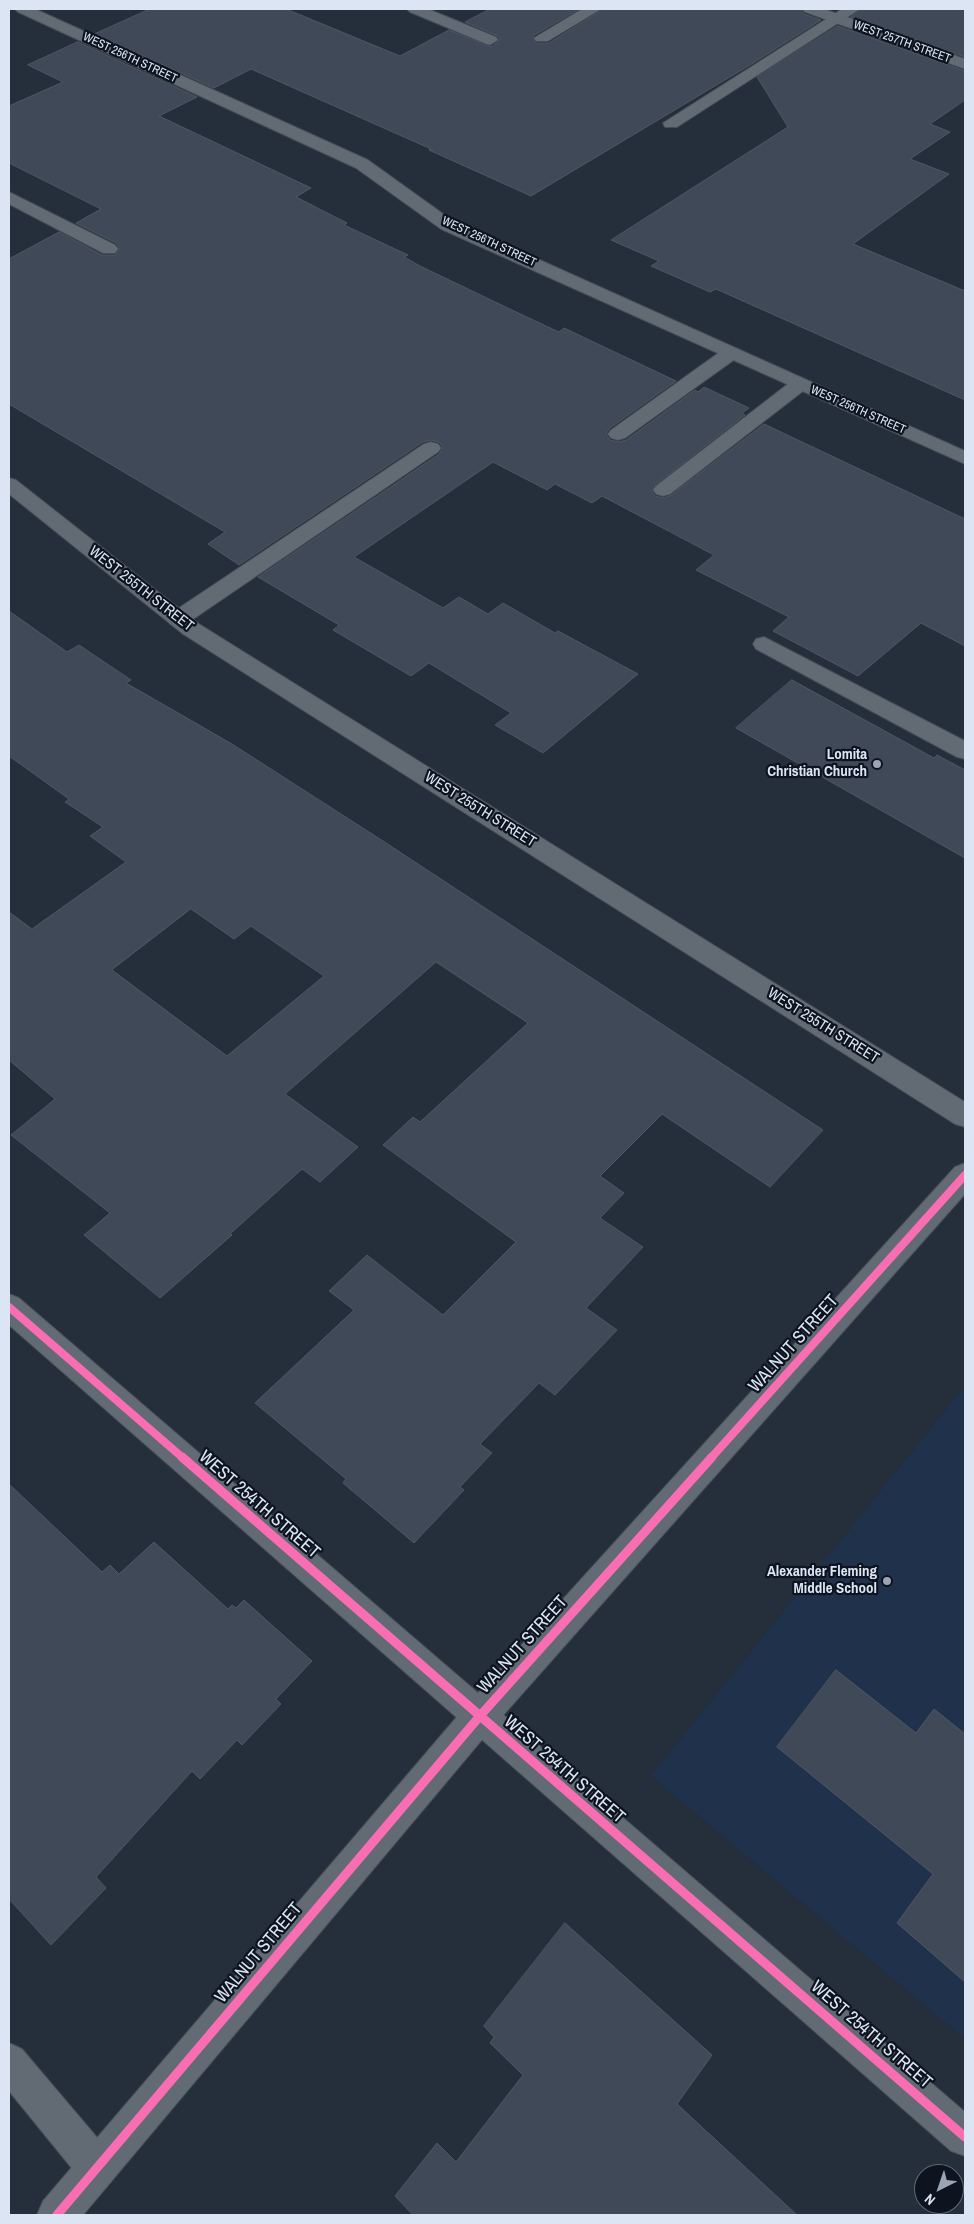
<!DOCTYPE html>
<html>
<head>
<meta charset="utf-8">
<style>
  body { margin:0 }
  #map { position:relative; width:974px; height:2224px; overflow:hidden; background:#252e3b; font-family:"Archivo Narrow",sans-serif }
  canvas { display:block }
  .frame { position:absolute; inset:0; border:10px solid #dbe5f4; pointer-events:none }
  .north { position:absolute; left:914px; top:2164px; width:50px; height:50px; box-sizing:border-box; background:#0d141f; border:1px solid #5f6874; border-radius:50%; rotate:221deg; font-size:14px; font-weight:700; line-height:20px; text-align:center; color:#dbe5f4 }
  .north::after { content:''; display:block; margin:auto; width:18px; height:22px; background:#9ba5b3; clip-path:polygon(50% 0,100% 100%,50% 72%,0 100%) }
</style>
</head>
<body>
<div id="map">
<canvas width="974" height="2224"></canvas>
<div class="frame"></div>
<div class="north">N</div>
</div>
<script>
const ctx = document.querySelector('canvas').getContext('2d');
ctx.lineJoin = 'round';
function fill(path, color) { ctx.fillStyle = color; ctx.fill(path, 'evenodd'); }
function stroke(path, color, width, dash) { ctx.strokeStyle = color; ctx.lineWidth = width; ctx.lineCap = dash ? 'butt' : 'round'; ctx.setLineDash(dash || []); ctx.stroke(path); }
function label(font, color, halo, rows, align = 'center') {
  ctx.font = font + ' "Archivo Narrow",sans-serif'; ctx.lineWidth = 4.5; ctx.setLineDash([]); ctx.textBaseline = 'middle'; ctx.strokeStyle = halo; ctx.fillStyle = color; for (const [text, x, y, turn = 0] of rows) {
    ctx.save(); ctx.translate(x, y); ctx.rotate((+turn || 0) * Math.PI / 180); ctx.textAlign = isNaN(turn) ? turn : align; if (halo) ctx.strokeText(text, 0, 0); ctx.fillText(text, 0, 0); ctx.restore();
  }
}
const built = new Path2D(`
  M965,1386V2039L651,1776Z`);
const building = new Path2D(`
  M150,9H286L400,56L449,30L491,47L500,40L498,36L465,22L490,9H579L533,36L536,43H549L603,9H800L804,14L821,20L750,65L531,196L429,150L431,149L251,69L214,88L95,34Z
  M862,9H965V57L851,17Z
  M838,26L965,71V100L930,124L950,132L910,159L949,174L853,244L965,291V400L716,289L710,292L651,266L659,261L611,240L788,127L757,77Z
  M78,42L197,97L159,116L311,188L296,197L347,223L344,225L408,255L404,257L420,266L514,311L559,332L564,328L676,381L610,428L606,434L610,440L619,442L626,440L695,390L698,392L704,387L749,408L742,413L745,415L655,485L651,490L655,496L664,498L671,495L764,424L965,519V646L921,623L858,676L773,631L789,617L696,570L714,555L602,496L592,503L555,484L547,490L493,462L354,557L443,608L459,597L488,614L503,603L555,633L558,631L638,674L543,753L495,725L511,713L429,663L411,676L333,630L339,625L258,577L439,454L443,448L440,443L432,440L423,442L239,565L208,544L225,532L9,404V259L59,232L102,255H115L120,249L116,243L76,223L101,209L9,163V106L63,82L28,65Z
  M9,611L67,652L79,645L131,680L126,683L232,744L383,841L823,1130L770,1187L662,1114L600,1176L624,1193L600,1218L643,1247L586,1308L617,1330L555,1395L539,1383L480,1444L492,1453L460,1487L464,1490L414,1543L343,1483L346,1479L255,1403L354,1310L329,1291L367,1255L443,1315L516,1242L383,1145L413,1117L420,1122L528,1023L436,962L285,1094L358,1147L320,1182L302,1169L230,1234L232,1235L160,1298L84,1235L110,1213L11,1135L55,1099L9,1060V912L32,929L126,862L90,836L103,827L65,802L69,799L9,756ZM191,909L234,939L251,926L324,976L227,1056L112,970Z
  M792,680L934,758L937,755L965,770V858L736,728Z
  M9,1484L102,1572L110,1565L119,1574L154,1542L228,1609L232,1605L236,1608L244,1600L312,1661L276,1699L281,1704L242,1745L237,1740L200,1779L192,1771L96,1877L106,1888L51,1945L9,1899Z
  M836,1670L916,1733L934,1709L965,1734V1982L897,1923L933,1874L777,1747Z
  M565,1923L712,2055L677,2104L797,2215H413L395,2196L437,2143L456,2162L523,2075L490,2043L494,2037L484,2026Z`);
const service = new Path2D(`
  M407,9H428L496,37L498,40L490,45L484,43L410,12Z
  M582,9H601L548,41H536L534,38Z
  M842,9H860L677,127H665L663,123Z
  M9,192L115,245L118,249L115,253H103L9,204Z
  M731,347L738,349L741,353L738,357L625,438L618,440L611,438L608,434L611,430L724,349Z
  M800,378L807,380L810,384L807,388L670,494L663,496L656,494L653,490L656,486L793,380Z
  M431,442L438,444L441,448L438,452L186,624L178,626L170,624L167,619L170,614L424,444Z
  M764,637L965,741V759L957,757L756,649L753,644L756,639Z
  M9,2043L22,2049L111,2154L117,2168L111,2182L97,2188L83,2182L9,2091Z`);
const minor = new Path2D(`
  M15,9H35L368,160L453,221L965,451V464L441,229L356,168L18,12Z
  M802,9H824L965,59V69L805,12Z
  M9,478L16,480L199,624L965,1102V1127L955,1124L183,634L9,494Z
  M9,1294L19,1298L965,2112V2156L951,2151L9,1325Z`);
const tertiary = new Path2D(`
  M965,1163V1194L491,1729L83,2215H37L43,2201L467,1705L955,1167Z`);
const cyclewayFar1 = new Path2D(`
  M9,1307L183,1458
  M711,1458L965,1175`);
const cycleway = new Path2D(`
  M182,1457L965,2137
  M57,2215L479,1717L712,1457`);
const markers = [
  [877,764,5,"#9ba5b3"],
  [887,1581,5,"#9ba5b3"]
];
const farStreetnames = [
  ["WEST 257TH STREET",902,42,20],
  ["WEST 256TH STREET",130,58,25],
  ["WEST 256TH STREET",489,242,25],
  ["WEST 256TH STREET",858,410,24]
];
const streetNames = [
  ["WEST 255TH STREET",141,589,38],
  ["WEST 255TH STREET",480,810,32],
  ["WEST 255TH STREET",823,1026,32]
];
const poiNames = [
  ["Lomita",867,755],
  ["Christian Church",867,772],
  ["Alexander Fleming",877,1572],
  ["Middle School",877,1589]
];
const nearStreetnames = [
  ["WALNUT STREET",794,1344,-48],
  ["WEST 254TH STREET",259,1505,41],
  ["WALNUT STREET",523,1645,-48],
  ["WEST 254TH STREET",564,1770,41],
  ["WALNUT STREET",259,1953,-50],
  ["WEST 254TH STREET",871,2035,41]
];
fill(built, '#20314b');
fill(building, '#3f4958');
stroke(building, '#4f5763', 1);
stroke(service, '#444c57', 2);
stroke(minor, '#444c57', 2);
stroke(tertiary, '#444c57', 2);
fill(service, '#626a73');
fill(minor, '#626a73');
fill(tertiary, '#626a73');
stroke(cyclewayFar1, '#f96db3', 8);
stroke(cycleway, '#f96db3', 9);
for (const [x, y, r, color] of markers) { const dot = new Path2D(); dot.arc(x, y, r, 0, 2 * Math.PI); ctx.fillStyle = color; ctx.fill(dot); stroke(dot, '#0d141f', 2); }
label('12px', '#dbe5f4', '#0d141f', farStreetnames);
label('15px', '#dbe5f4', '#0d141f', streetNames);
label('bold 15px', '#dbe5f4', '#0d141f', poiNames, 'right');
label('18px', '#dbe5f4', '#0d141f', nearStreetnames);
</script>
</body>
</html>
